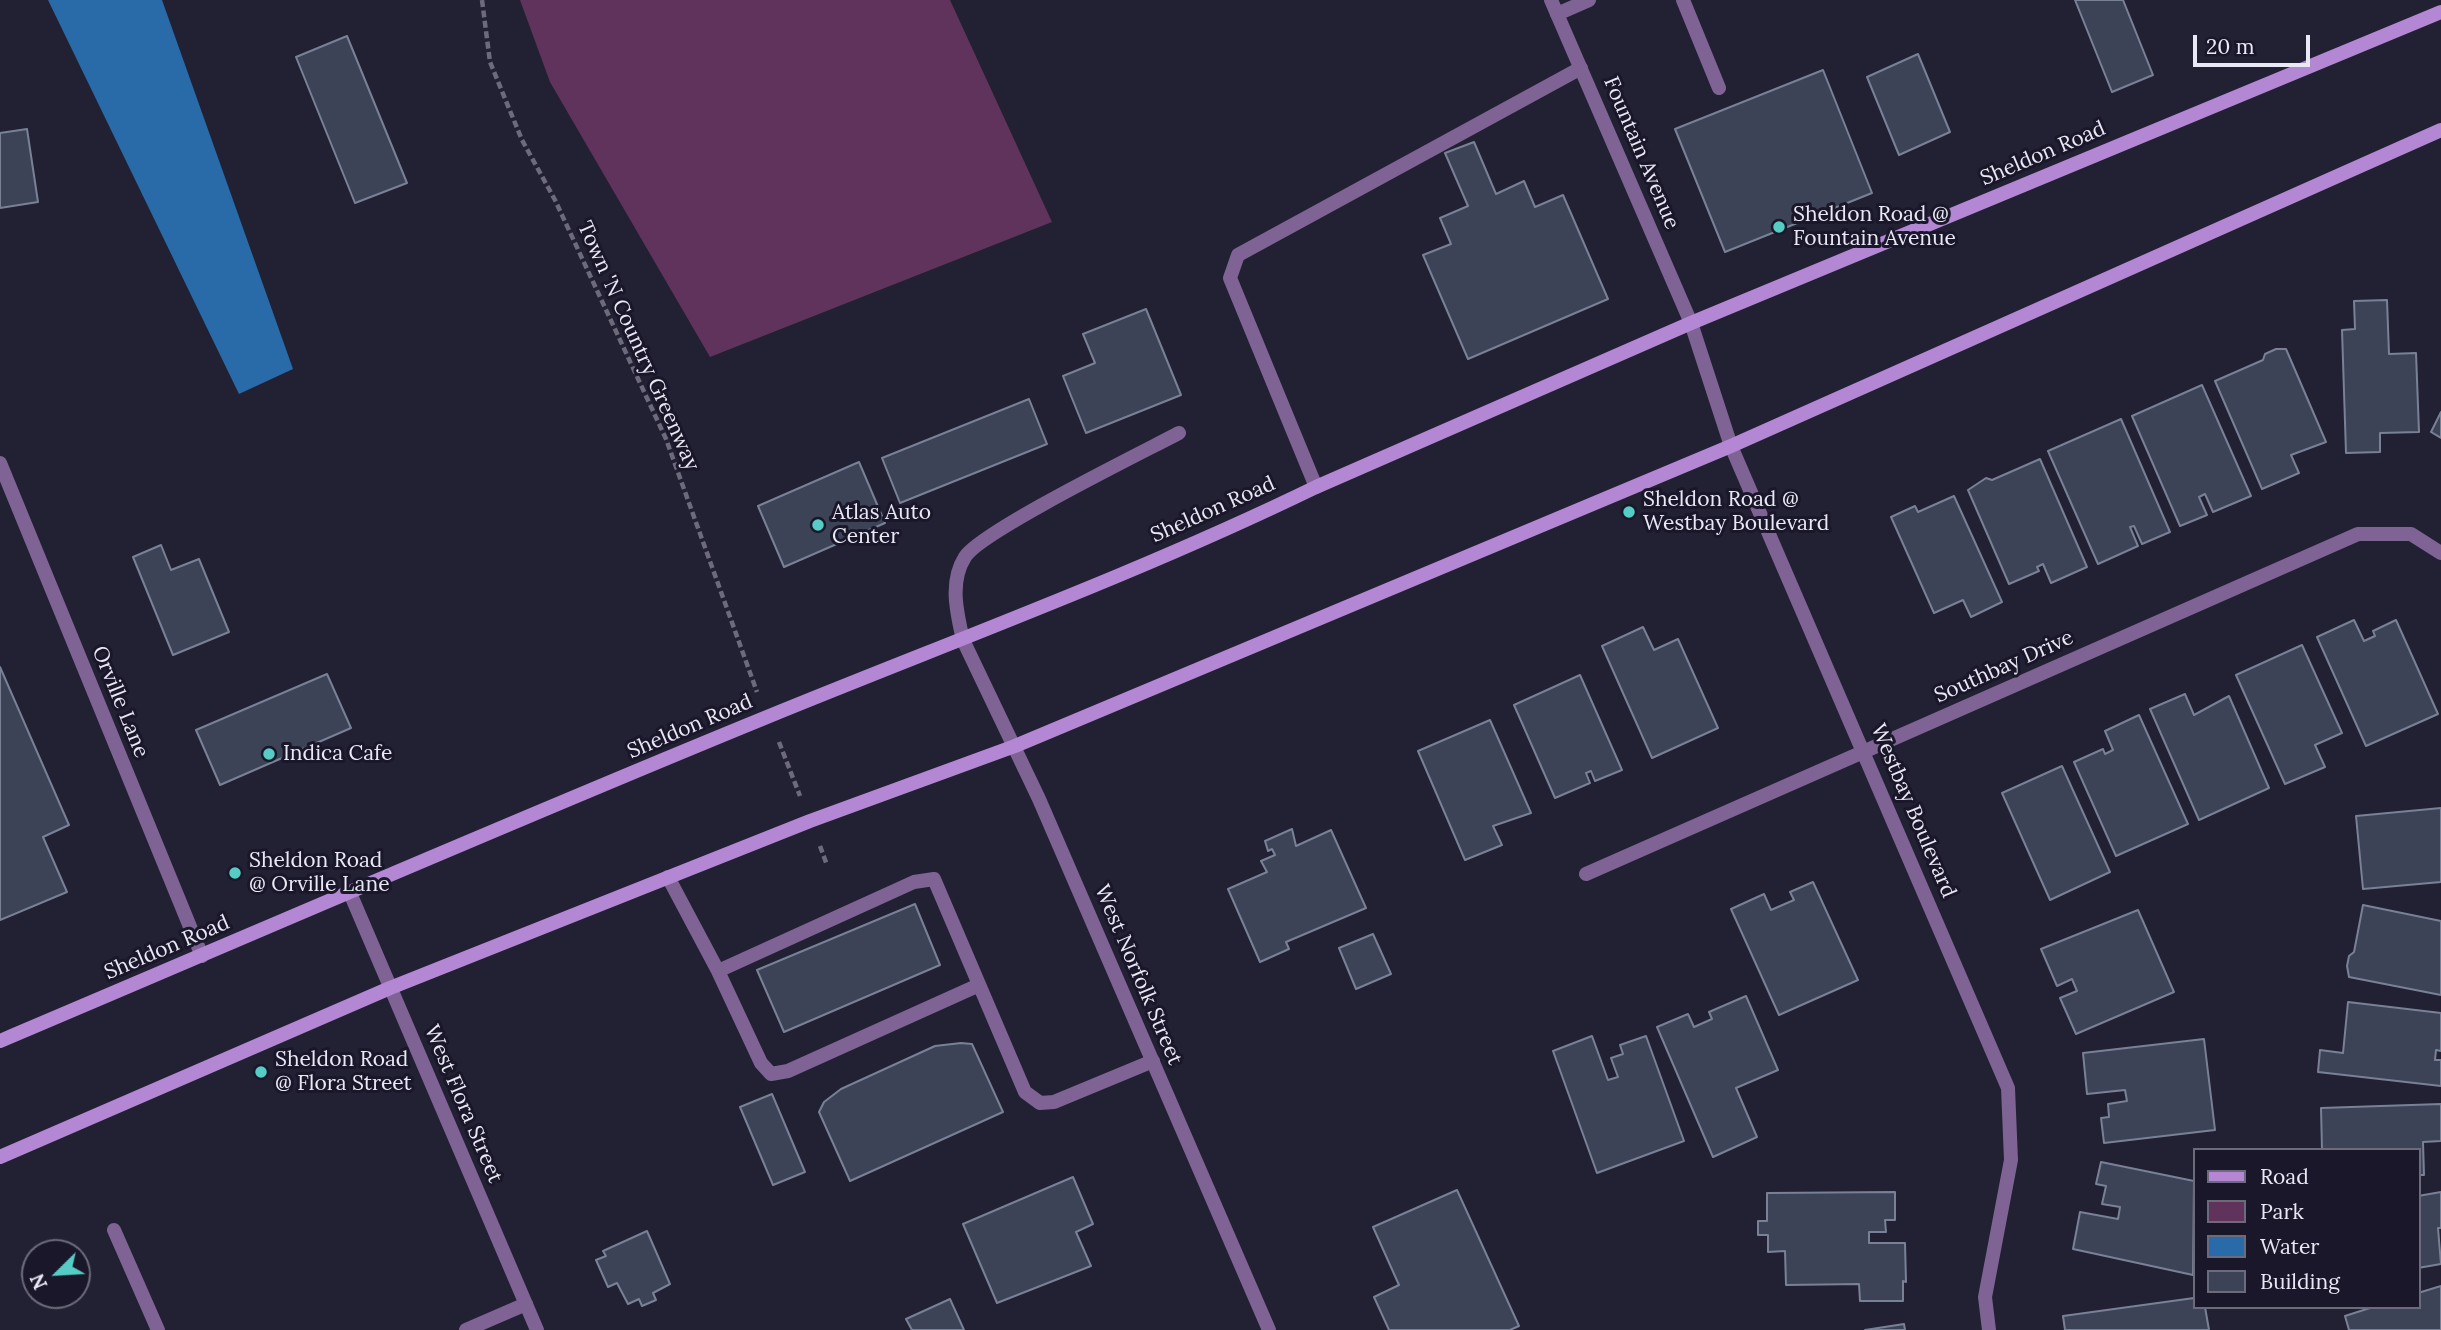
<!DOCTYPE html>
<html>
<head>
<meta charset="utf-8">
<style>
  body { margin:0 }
  #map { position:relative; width:2441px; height:1330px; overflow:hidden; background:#222033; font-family:Lora,serif }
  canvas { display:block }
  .legend { position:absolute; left:2193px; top:1148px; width:228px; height:161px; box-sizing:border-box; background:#191729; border:2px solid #6c6b7b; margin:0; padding:9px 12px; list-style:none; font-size:21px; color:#e9e8f5 }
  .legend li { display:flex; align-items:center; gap:14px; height:35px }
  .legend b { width:35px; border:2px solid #6c6b7b }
  .north { position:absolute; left:21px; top:1239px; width:70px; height:70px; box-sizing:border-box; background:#191729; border:2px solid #6c6b7b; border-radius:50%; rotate:246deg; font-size:19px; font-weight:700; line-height:28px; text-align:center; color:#e9e8f5 }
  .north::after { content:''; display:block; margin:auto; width:24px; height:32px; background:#55cdc6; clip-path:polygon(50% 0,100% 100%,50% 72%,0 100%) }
  .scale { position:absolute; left:2193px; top:35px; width:117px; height:32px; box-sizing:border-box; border:4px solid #e9e8f5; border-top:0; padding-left:9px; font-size:21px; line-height:24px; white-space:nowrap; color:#e9e8f5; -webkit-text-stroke:5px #191729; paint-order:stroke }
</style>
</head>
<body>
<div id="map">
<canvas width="2441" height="1330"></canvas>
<ul class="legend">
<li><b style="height:9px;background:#b487d5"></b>Road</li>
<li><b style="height:19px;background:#60335c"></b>Park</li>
<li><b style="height:19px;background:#286ba8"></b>Water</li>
<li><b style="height:19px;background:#3d4357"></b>Building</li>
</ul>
<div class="north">N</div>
<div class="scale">20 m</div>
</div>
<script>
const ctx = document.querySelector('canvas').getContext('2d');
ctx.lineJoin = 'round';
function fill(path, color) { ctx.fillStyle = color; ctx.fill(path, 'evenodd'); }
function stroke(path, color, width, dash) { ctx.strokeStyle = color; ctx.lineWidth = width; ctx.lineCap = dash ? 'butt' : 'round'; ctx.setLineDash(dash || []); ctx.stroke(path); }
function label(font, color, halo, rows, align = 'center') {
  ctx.font = font + ' Lora,serif'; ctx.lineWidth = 6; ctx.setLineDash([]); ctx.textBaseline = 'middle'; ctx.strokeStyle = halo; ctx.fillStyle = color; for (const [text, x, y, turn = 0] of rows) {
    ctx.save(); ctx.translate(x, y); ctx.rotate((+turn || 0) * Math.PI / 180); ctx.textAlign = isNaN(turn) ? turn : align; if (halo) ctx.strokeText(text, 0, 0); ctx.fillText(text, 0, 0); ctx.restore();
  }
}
const green = new Path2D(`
  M520,0H950L1052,222L710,357L550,82Z`);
const water = new Path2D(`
  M48,0H162L293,369L239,394Z`);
const building = new Path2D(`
  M2075,0H2123L2153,75L2112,92Z
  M347,36L407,183L355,203L296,57Z
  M1918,54L1950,132L1899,155L1867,77Z
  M1823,70L1872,193L1725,252L1675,129Z
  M27,129L38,202L0,208V133Z
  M1474,142L1496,194L1524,181L1535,207L1563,195L1608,299L1468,359L1423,255L1451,244L1440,218L1468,206L1445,153Z
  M2387,300L2389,354L2416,353L2419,432L2380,433V452L2346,453L2342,330L2355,329L2354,301Z
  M1146,309L1181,395L1086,433L1063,376L1095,363L1083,334Z
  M2276,349H2286L2326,442L2291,455L2299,473L2262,489L2215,381L2263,360L2265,354Z
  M2202,385L2251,496L2213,512L2205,494L2199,497L2207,515L2180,526L2132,416Z
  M1029,399L1047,444L900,503L882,458Z
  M2441,412V438L2431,432Z
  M2121,419L2170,532L2142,544L2134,526L2130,527L2138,546L2098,564L2048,451Z
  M2040,459L2087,567L2051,583L2043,564L2037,567L2039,571L2009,584L1968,490L1986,478L1992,480Z
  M859,462L885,523L784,567L758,506Z
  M1954,496L2002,602L1971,617L1963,600L1934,613L1891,517L1915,506L1918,512Z
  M161,545L171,570L199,559L229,632L173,655L133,557Z
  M2354,620L2364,641L2375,636L2373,631L2396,620L2438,714L2366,746L2317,637Z
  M1643,627L1654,650L1678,639L1718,728L1652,758L1602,646Z
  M2302,645L2342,733L2315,745L2325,767L2285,784L2236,675Z
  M0,667L69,825L43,837L67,892L0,920Z
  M327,674L351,728L220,785L196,730Z
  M1580,675L1622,770L1595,781L1591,771L1586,773L1590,783L1555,798L1514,705Z
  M2185,694L2194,715L2229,696L2269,788L2199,820L2150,709Z
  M2139,715L2188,824L2116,856L2074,762L2103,749L2105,754L2113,750L2105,731Z
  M1490,720L1531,813L1493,826L1502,845L1465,860L1418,751Z
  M2062,766L2110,872L2050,900L2002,793Z
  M2441,808V882L2363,889L2356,816Z
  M1292,829L1296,846L1331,830L1366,908L1286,942L1289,949L1260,962L1228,889L1267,872L1261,861L1275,855L1272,849L1268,851L1265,841Z
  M1813,882L1858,980L1779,1015L1731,909L1764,894L1771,910L1794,900L1790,892Z
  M915,904L940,965L784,1032L757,970Z
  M2363,905L2441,921V995L2349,977L2347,966L2349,956L2354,952Z
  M2138,910L2174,992L2076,1034L2060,998L2077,991L2072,979L2057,986L2041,949Z
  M1373,934L1391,974L1356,989L1339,948Z
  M1746,996L1778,1070L1736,1088L1757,1137L1713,1157L1657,1027L1688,1014L1694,1027L1712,1019L1709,1012Z
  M2348,1002L2441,1013V1051L2436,1050L2435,1060H2441V1086L2318,1072L2320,1050L2343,1053Z
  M1592,1036L1608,1080L1618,1077L1611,1058L1623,1054L1620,1045L1646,1036L1684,1141L1597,1173L1553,1051Z
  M2204,1039L2215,1130L2104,1143L2101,1118L2109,1117L2108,1104L2127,1101L2125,1090L2087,1094L2083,1053Z
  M961,1043L972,1044L1003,1112L850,1181L819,1112L824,1102L841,1089L935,1046Z
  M772,1094L805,1172L773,1185L740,1107Z
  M2441,1104V1141L2423,1142L2424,1175H2418V1150H2322L2321,1108Z
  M2101,1162L2194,1181L2193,1275L2073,1249L2080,1212L2118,1219L2120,1207L2102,1204L2106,1186L2096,1184Z
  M1073,1177L1093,1224L1076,1232L1091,1266L997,1303L963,1224Z
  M1457,1190L1519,1326L1510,1330H1389L1374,1297L1399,1285L1373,1227Z
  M1895,1192V1220H1885L1886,1232H1869V1243H1905L1906,1282L1903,1281V1301H1860L1859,1284L1786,1285L1785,1251L1768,1252V1235H1758V1221H1767V1193Z
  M2441,1192V1228H2438L2441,1264L2418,1268V1196Z
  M647,1231L670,1284L653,1293L656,1300L642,1306L639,1299L628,1304L617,1283L608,1287L596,1260L606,1256L603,1251Z
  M2441,1286V1330H2349L2345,1316L2373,1307H2418V1293Z
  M2194,1298V1307H2205L2209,1330H2065L2063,1316Z
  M950,1299L964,1330H912L906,1319Z
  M1904,1324L1905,1330H1865Z`);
const path = new Path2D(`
  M482,0L490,62L522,140L555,200L666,439L757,692
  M779,742L800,796
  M820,846L827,865`);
const lane = new Path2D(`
  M1683,0L1719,88
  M1557,14L1589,0
  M1316,487L1230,278L1238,255L1581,68
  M963,640C957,613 949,582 965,557C980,532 1143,452 1179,433
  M668,877L718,971L914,882L934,879L1025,1092L1040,1103L1054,1102L1153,1061
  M718,971L761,1063L771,1074L788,1071L979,985
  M114,1230L158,1330
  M466,1330L526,1304`);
const street = new Path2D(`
  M1551,0L1691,323L1731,446L2008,1088L2011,1160L1985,1297L1989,1330
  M0,463L202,956
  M963,640L1039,799L1269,1330
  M1586,874L2358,534H2411L2441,553
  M350,893L537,1330`);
const secondary = new Path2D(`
  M0,1041C255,933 510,822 767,717C950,642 1137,574 1316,487L1691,323L2441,12
  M0,1157L390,988L810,821L1015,746L1731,446L2441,130`);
const markers = [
  [1779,227,7,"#55cdc6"],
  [1629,512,7,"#55cdc6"],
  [818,525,7,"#55cdc6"],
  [269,754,7,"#55cdc6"],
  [235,873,7,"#55cdc6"],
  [261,1072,7,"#55cdc6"]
];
const streetNames = [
  ["Fountain Avenue",1641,153,67],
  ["Sheldon Road",2043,154,-23],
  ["Town 'N Country Greenway",638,346,66],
  ["Sheldon Road",1213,510,-24],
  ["Southbay Drive",2004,667,-24],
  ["Orville Lane",120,702,68],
  ["Sheldon Road",690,727,-23],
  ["Westbay Boulevard",1913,811,67],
  ["Sheldon Road",167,948,-23],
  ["West Norfolk Street",1138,975,67],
  ["West Flora Street",463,1104,67]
];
const poiNames = [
  ["Sheldon Road @",1793,215],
  ["Fountain Avenue",1793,239],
  ["Sheldon Road @",1643,500],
  ["Westbay Boulevard",1643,524],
  ["Atlas Auto",832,513],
  ["Center",832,537],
  ["Indica Cafe",283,754],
  ["Sheldon Road",249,861],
  ["@ Orville Lane",249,885],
  ["Sheldon Road",275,1060],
  ["@ Flora Street",275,1084]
];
fill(green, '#60335c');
fill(water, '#286ba8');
fill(building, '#3d4357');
stroke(building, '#798197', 2);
stroke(path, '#6c6a7b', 4.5, [7, 3.5]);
stroke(lane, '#7f6394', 14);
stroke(street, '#7f6394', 14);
stroke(secondary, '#b487d5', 14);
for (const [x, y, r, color] of markers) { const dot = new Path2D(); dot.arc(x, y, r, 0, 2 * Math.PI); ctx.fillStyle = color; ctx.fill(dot); stroke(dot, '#191729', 2.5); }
label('21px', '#e9e8f5', '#191729', streetNames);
label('21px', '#e9e8f5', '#191729', poiNames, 'left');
</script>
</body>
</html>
